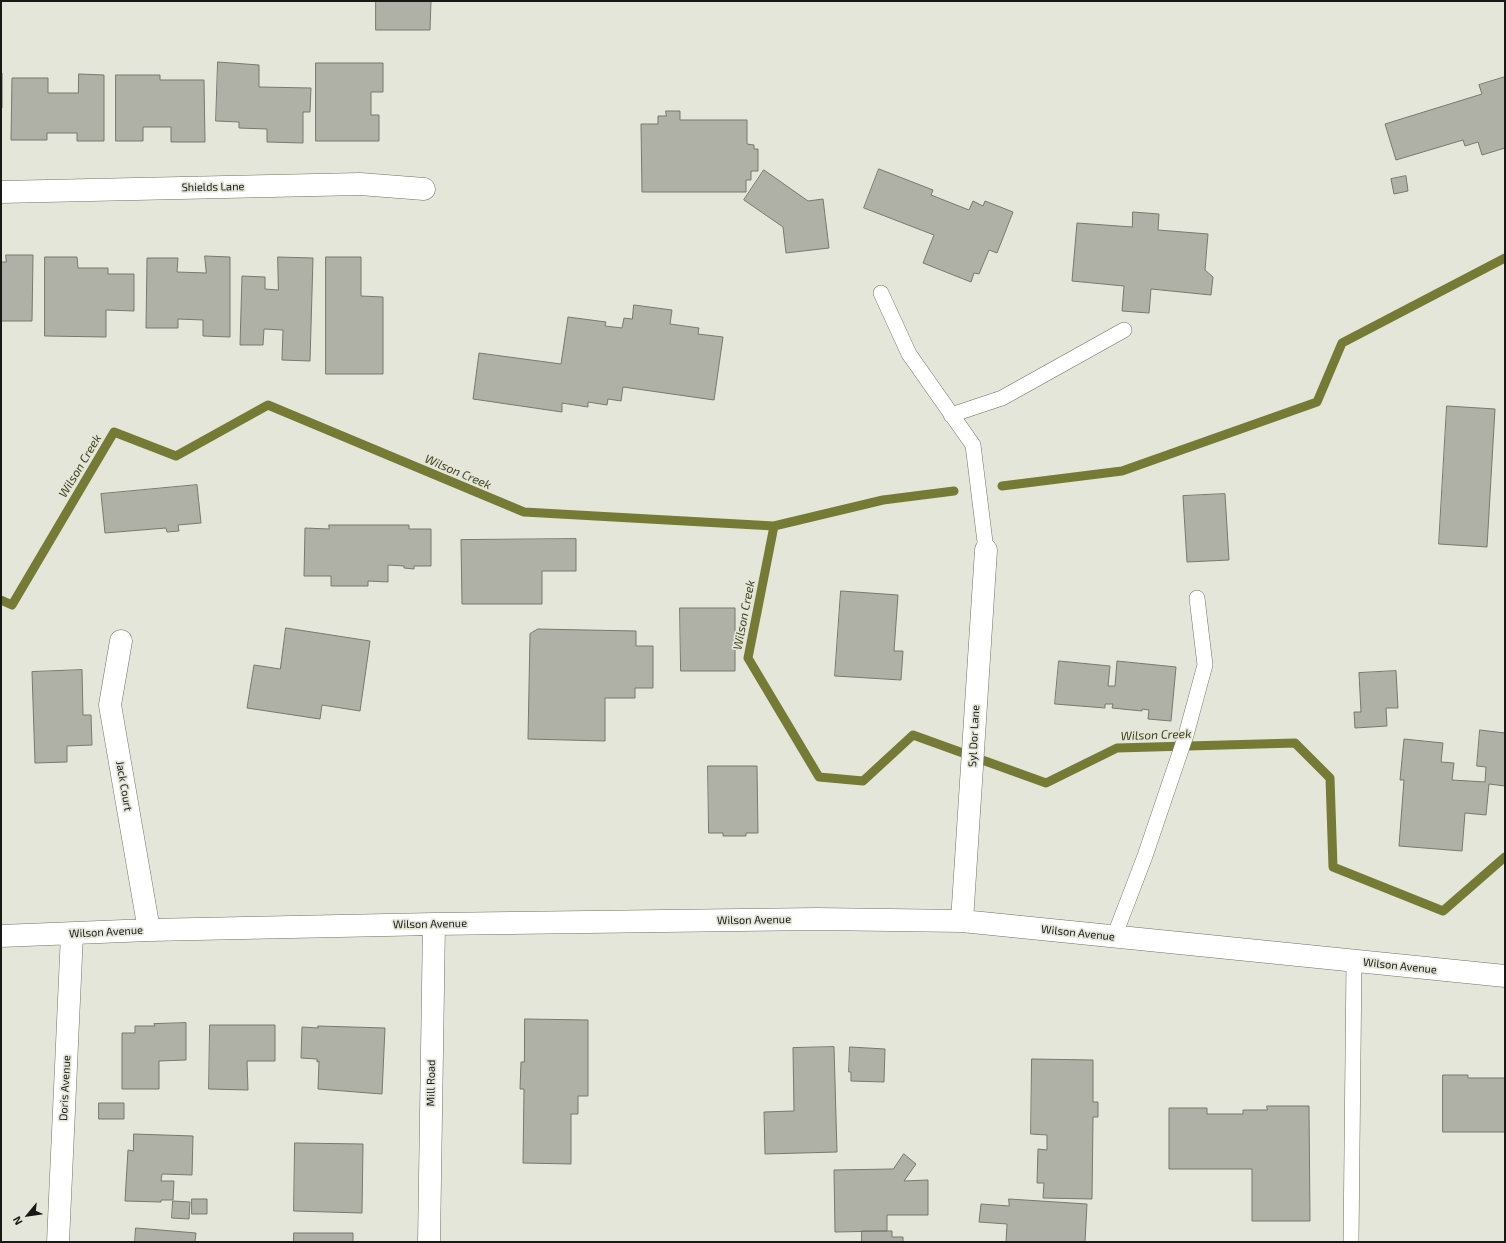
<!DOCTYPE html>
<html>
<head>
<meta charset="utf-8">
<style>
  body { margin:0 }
  #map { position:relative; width:1506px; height:1243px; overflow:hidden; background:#e5e6da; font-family:"Exo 2",sans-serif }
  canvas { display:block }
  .frame { position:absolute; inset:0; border:2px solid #181914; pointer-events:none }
  .north { position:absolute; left:8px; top:1195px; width:40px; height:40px; -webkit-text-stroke:3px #e5e6da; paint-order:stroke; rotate:241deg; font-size:11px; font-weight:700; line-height:16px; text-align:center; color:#181914 }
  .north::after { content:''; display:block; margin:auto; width:14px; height:18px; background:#181914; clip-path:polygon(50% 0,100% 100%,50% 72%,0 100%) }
</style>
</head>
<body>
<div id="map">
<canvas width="1506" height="1243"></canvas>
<div class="frame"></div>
<div class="north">N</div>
</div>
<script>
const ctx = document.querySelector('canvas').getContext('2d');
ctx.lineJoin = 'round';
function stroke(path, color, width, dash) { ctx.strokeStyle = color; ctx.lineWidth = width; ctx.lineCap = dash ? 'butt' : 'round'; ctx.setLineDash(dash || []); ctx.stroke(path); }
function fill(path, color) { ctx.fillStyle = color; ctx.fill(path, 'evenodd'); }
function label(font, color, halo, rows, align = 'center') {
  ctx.font = font + ' "Exo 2",sans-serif'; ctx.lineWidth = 3.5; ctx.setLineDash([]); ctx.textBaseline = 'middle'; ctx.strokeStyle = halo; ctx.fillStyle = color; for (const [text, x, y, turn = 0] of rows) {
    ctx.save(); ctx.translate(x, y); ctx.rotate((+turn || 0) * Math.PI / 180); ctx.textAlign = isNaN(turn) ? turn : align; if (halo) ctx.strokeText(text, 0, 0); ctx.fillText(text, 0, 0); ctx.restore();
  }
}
const stream = new Path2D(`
  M1002,486L1122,471L1317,402L1342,343L1505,258
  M774,526L883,500L954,491
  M1,600L12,605L114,432L176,456L268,405L524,512L774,526L748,658L819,777L863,781L913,735L1046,783L1117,748L1295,743L1330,778L1333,867L1443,911L1505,857`);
const building = new Path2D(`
  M376,1H431L430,30H376Z
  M218,62L259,65V87L311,88L310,112H303V143L267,142V129L239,128V122L216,121Z
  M316,63H383V92H371V115H379V141H316Z
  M1,73H2V108H1Z
  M79,74L104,75V141H77V133H47V140H11L12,78H48V93H78Z
  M116,75H160V80H204L205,142H171V127H143V141H116Z
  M1505,77V148L1482,155L1478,142L1465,146L1463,140L1396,160L1385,124L1482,94L1479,85Z
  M666,111H680V120H747V144L754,145V149H758V171H751V180H746V192H642L641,124H658V116H666Z
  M879,169L933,190L931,195L969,210L973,201L983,206L985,201L1013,212L997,253L989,250L979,274L974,273L971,282L923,263L934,235L864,208Z
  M764,170L808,201L823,199L829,248L786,253L783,227L744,200Z
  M1406,176L1408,191L1394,194L1391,179Z
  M1133,212L1159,214L1158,230L1208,234L1205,270L1213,277L1211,295L1151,289L1149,313L1122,311L1124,286L1072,281L1077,223L1132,227Z
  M6,255H33L32,321H1V262H6Z
  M205,256L230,257V337L203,336V320L178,319V328H146L147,258H178L177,272L206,273Z
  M45,257H77L78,268H108V274H134V311L106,310V337L45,336Z
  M278,257L313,258L310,361L282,360L283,330L264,329L263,345H240L242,276L265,277V289L278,290Z
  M326,257H361V296L383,297V374H326Z
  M634,305L672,310L670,324L699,328L698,334L723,337L714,400L623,387L621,401L608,399L607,405L588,402V407L562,403V412L473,399L479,353L561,364L568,317L606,322L605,326L622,328L624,318L632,319Z
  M1447,406L1495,409L1487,547L1439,544Z
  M197,485L201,523L178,525L179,531L167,532L166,528L105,533L101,494Z
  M1225,494L1229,560L1187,562L1183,496Z
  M329,525H409V529H431V566H414V569L404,568V566L388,565V582L368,581V586H331V576H304L305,528L329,529Z
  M576,539V571H542V604H462L461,540Z
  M841,591L898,595L894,651H903L901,680L835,676Z
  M680,608H735V671H681Z
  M286,628L370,641L360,711L322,705L320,719L247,708L254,665L280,669Z
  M538,629L636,631V646H653V688H635V698H605V741L528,739L530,634Z
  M1059,661L1110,666L1108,686H1115L1117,661L1176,667L1171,721L1148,719L1149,710L1142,709V711L1112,708L1113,704H1105V708L1055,704Z
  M82,670L83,715H91L92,745L67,746V762L35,763L32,672Z
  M1396,671L1398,708H1386L1387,726L1355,728L1354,712H1361L1359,673Z
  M1480,730L1505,733V786L1489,784L1486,815L1465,813L1462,851L1399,846L1404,780H1400L1404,739L1443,743L1441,762L1454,763L1452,780L1485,782L1486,767L1477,766Z
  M708,766H757L758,833H746V836H723V833H709Z
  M525,1019L588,1020V1096H578V1114H571V1164L523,1163L524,1089H520L521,1062H524Z
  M186,1023V1060L159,1061V1089H122V1033H135V1026H155L154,1024Z
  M210,1025H275V1061H247L248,1090L209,1089Z
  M318,1026L385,1028L382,1094L318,1089L319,1061L317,1062V1059L301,1058L302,1027L318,1028Z
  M834,1047L837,1152L765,1154L764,1112L794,1111L793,1048Z
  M850,1047L885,1049L884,1082L851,1081V1072H849Z
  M1032,1059L1093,1060V1102H1098V1117H1093L1092,1199L1043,1198L1044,1183H1037L1038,1149L1047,1150V1135L1031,1134Z
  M1443,1075H1468V1078H1505V1132H1443Z
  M99,1103H124V1119H99Z
  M1267,1106H1309L1310,1221H1252V1169H1169V1108H1207V1114H1243V1110H1267Z
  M134,1134L193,1136L192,1175L162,1174L161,1181H174L173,1200H161V1202L125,1201L128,1150L133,1151Z
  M295,1143L363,1144L362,1213L294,1211Z
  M904,1154L916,1164L904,1181L928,1180V1215H887V1231L835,1232L834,1170L893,1169Z
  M192,1199H207V1214H192Z
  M1009,1199L1087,1204L1085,1242H1006L1007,1224L979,1222L981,1204L1009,1206Z
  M173,1201L190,1202L189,1219L172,1218Z
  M136,1228L196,1233L195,1242H135Z
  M862,1231H892V1237H903V1242H862Z
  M294,1233H353V1242H294Z`);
const service = new Path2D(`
  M881,293L909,354L973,445L986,550
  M951,415L1002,398L1124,330
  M1114,937L1145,856L1186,735L1205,665L1197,598
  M1351,1242L1354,961`);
const minor = new Path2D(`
  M1,192L360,184L424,189
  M121,641L110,705L149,930
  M962,921L986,550
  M1,936L149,930L434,924L817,919L962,921L1505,976
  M58,1242L72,934
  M429,1242L434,924`);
const streetNames = [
  ["Shields Lane",213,187,-1],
  ["Syl Dor Lane",974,736,-87],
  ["Jack Court",124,786,80],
  ["Wilson Avenue",754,920,-1],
  ["Wilson Avenue",430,924,-1],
  ["Wilson Avenue",106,932,-3],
  ["Wilson Avenue",1078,933,6],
  ["Wilson Avenue",1400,966,6],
  ["Mill Road",431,1083,-89],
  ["Doris Avenue",65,1088,-87]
];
const waterNames = [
  ["Wilson Creek",80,466,-59],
  ["Wilson Creek",458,472,23],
  ["Wilson Creek",744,615,-79],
  ["Wilson Creek",1156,735,-2]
];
stroke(stream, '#757a35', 9);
fill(building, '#b0b1a6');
stroke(building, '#77786e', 1);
stroke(service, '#707166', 16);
stroke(minor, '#707166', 23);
stroke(service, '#fff', 15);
stroke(minor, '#fff', 22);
label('11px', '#181914', '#e5e6da', streetNames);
label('italic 12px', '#3e4119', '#e5e6da', waterNames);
</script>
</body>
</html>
